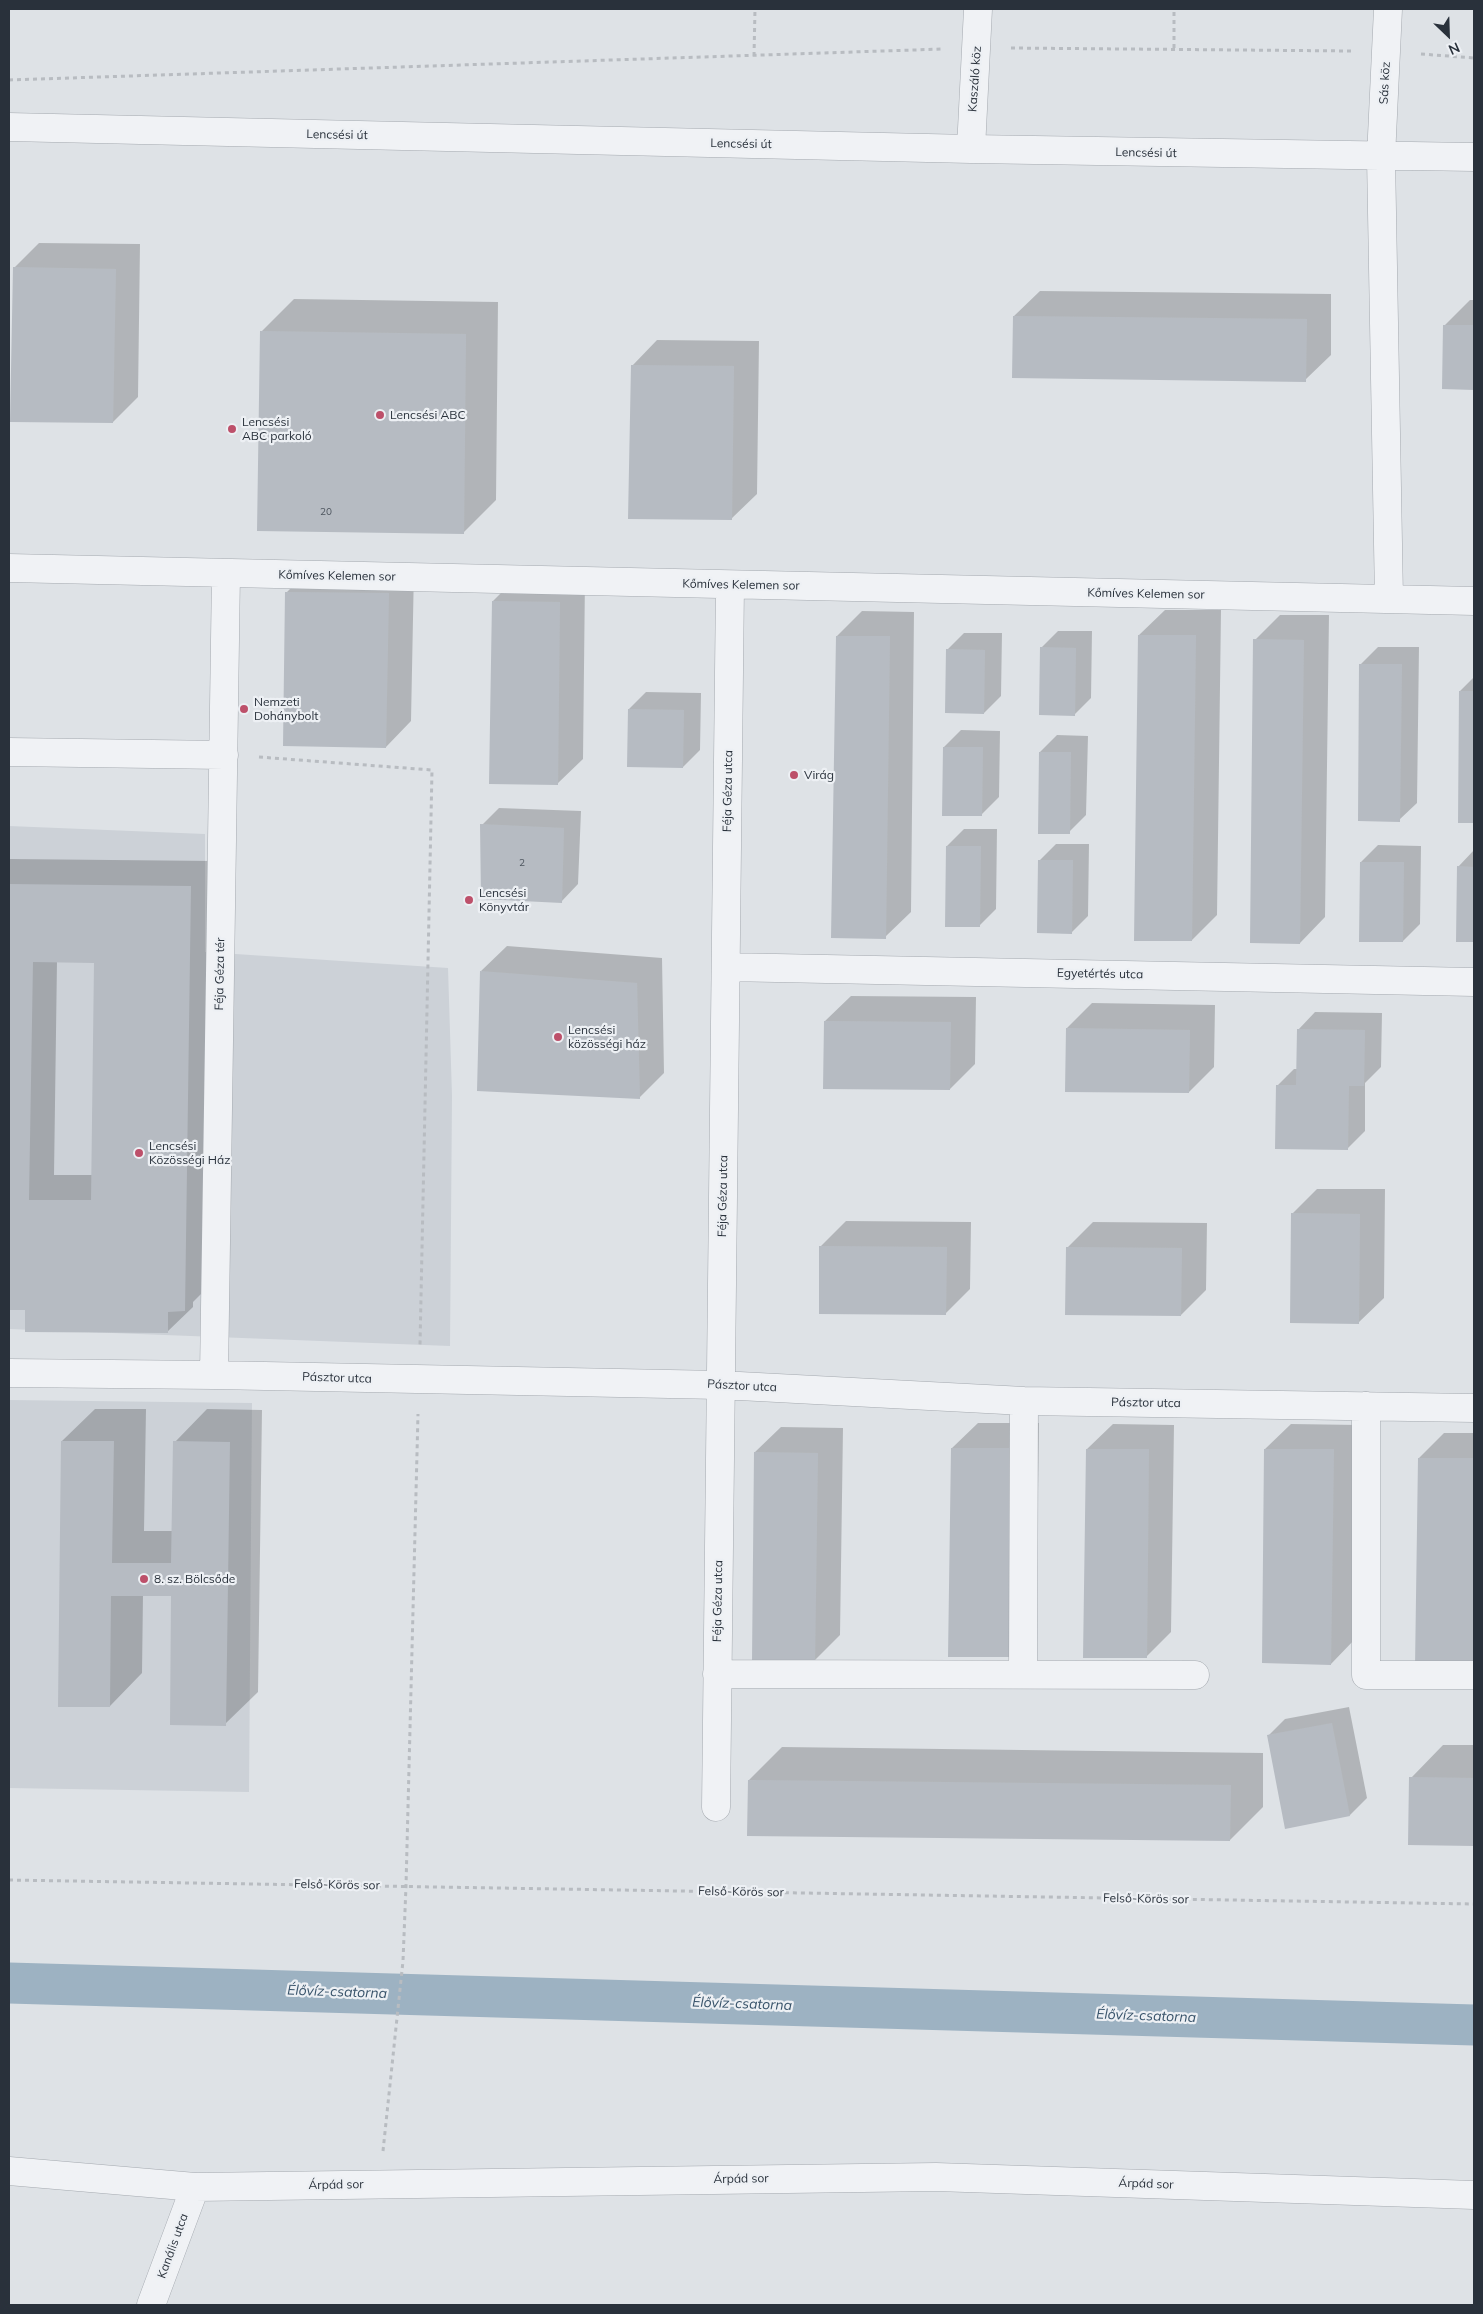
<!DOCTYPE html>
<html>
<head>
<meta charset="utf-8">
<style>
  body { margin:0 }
  #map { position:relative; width:1483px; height:2314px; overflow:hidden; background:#dee2e6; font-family:Mulish,sans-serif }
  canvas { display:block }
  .frame { position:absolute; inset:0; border:10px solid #29313b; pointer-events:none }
  .north { position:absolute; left:1423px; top:10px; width:50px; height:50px; -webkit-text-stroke:4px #edf0f4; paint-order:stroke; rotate:156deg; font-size:14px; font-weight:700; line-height:20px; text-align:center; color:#29313b }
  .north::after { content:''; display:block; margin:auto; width:18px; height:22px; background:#29313b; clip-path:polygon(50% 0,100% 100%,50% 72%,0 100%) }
</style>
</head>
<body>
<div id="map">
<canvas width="1483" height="2314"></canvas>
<div class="frame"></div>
<div class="north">N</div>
</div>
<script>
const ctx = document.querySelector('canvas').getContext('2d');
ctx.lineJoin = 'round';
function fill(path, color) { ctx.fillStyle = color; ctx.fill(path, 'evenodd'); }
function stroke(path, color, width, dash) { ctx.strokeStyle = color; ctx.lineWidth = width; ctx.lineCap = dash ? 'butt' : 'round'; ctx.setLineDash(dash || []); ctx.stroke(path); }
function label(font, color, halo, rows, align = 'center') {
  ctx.font = font + ' Mulish,sans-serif'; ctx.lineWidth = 4.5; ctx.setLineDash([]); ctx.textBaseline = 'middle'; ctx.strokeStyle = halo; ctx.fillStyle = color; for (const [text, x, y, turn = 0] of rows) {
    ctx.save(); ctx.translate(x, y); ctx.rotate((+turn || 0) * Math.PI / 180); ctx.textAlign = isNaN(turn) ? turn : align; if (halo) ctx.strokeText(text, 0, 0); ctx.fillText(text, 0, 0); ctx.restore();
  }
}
const built = new Path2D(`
  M9,826L205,834V952L448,968L452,1096L450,1346L9,1329Z
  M9,1400L252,1403L249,1792L9,1788Z`);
const shadow = new Path2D(`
  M39,243L140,244L138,397L113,422L14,268Z
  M1040,291L1331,294V355L1305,380L1014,316Z
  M294,299L498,302L496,500L463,533L261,332Z
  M1470,300H1474V389L1444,388L1445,325Z
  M657,340L759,341L757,494L731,519L632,366Z
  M312,567L414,568L411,721L386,747L287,592Z
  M518,576L585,577L583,759L557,784L493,601Z
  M1165,610H1221L1217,915L1192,940L1139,635Z
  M862,611L914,612L911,912L885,937L837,636Z
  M1280,615H1329L1325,917L1300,943L1255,640Z
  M1058,631H1092L1091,698L1074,715L1041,648Z
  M964,633H1002L1001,696L984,713L947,650Z
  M1378,647H1419L1417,803L1399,820L1361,664Z
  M1474,677V822L1459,821L1460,691Z
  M646,692L701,693L700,750L683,767L629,709Z
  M961,730L1000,731L999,797L982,814L944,747Z
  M1057,735L1088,736L1086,815L1069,832L1040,752Z
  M499,808L581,811L578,884L561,902L482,825Z
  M964,829H997L996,909L979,926L947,846Z
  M1056,844H1089L1088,916L1071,933L1039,861Z
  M1378,845L1421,846L1420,924L1403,941L1361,862Z
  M1474,850V941H1457L1458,867Z
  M9,859L215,861L210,1285L193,1302V1307L167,1332L26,1308H9ZM57,961H95L92,1175H54Z
  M507,946L662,958L664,1073L639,1098L481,971Z
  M851,996L976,997L975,1064L950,1089L825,1021Z
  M1092,1003L1215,1005L1214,1067L1189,1092L1067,1028Z
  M1315,1012L1382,1013L1381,1067L1365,1083V1131L1348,1148L1277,1086L1294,1069H1297L1298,1030Z
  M1317,1189H1385L1384,1298L1358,1323L1292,1214Z
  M846,1221L971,1222L970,1289L945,1314L821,1246Z
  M1093,1222L1207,1223L1206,1290L1181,1315L1067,1248Z
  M95,1409H146L144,1531H173L175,1442L207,1409L262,1410L258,1692L225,1724L172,1595L143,1594L142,1673L110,1706L62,1441Z
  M978,1423H1039L1036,1631L952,1448Z
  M1113,1424L1174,1425L1171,1632L1146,1657L1087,1449Z
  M1291,1424L1359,1425L1356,1638L1331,1664L1265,1449Z
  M781,1427L843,1428L840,1635L815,1660L755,1452Z
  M1444,1433H1474V1667L1419,1458Z
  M1349,1707L1367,1798L1350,1815L1286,1828L1268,1736L1285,1719Z
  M1443,1745H1474V1845L1409,1844L1411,1778Z
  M782,1747L1263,1753V1807L1230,1840L749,1780Z`);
const canal = new Path2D(`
  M9,1983L1474,2025`);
const building = new Path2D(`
  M13,267L116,269L113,423L10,422Z
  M1013,316L1307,319L1306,382L1012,378Z
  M1443,325H1474V390L1442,389Z
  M260,331L466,334L464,534L257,531Z
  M631,365L734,366L732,520L628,519Z
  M285,592L389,593L386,748L283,746Z
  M492,601L560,602L558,785L489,784Z
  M1138,635H1196L1192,941H1134Z
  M836,636H890L886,939L831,938Z
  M1253,639L1304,640L1300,944L1250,943Z
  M1040,647L1076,648L1075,716L1039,715Z
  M946,649L985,650L984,714L945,713Z
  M1359,664H1402L1400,822L1358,821Z
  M1459,691H1474V823H1458Z
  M628,709L684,710L683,768L627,767Z
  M943,747H983L982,816H942Z
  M1039,752H1071L1070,834H1038Z
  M480,824L564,828L562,903L481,899Z
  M946,846H981L980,927H945Z
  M1038,860H1073L1072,934L1037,933Z
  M1360,862H1404L1403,942H1359Z
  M1457,866L1474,867V942H1456Z
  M9,884L191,886L185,1311L168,1312V1333L25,1332V1310H9ZM33,962L94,963L91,1200H29Z
  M480,971L637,983L640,1099L477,1091Z
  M824,1021L951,1022L950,1090L823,1089Z
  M1066,1028L1190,1030L1189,1093L1065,1092Z
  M1297,1029L1365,1030L1364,1086H1349L1348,1150L1275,1149L1276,1085H1296Z
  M1291,1213L1360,1214L1359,1324L1290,1323Z
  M819,1246L947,1247L946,1315L819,1314Z
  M1066,1247L1182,1248L1181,1316L1065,1315Z
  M61,1441H114L112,1563H171L173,1441L230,1442L226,1726L170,1725L171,1596H111L110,1707H58Z
  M951,1448H1015L1012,1657H948Z
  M1086,1449H1149L1147,1658H1083Z
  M1264,1449H1334L1331,1665L1262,1663Z
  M754,1452L818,1453L815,1662L752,1661Z
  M1418,1458H1474V1668L1415,1667Z
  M1332,1723L1350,1816L1285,1829L1267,1735Z
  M1409,1777L1474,1778V1846L1408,1845Z
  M748,1780L1231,1785L1230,1841L747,1836Z`);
const path = new Path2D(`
  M1011,48L1353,51
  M1174,48V9
  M1421,54L1474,58
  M754,56L755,9
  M9,80L943,49
  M259,757L432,770L420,1345
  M9,1880L1474,1904
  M383,2151L403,1961L406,1886L418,1414`);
const minor = new Path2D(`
  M1388,9L1381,157L1389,599
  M9,127L971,149L1474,157
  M971,149L978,9
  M9,568L1474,601
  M9,752L224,755
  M726,967L1474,982
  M9,1373L214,1375L720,1385L1024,1401L1474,1408
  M214,1375L226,573
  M1366,1406V1675H1474
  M717,1674L1195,1675
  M1023,1674L1024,1401
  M716,1807L730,585
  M9,2171L195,2187L936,2177L1474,2195
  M151,2305L195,2187`);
const markers = [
  [380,415,5,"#bd506a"],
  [232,429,5,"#bd506a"],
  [244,709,5,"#bd506a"],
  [794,775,5,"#bd506a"],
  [469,900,5,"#bd506a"],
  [558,1037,5,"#bd506a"],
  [139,1153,5,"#bd506a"],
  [144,1579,5,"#bd506a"]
];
const numberNames = [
  ["20",326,512],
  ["2",522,863]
];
const streetNames = [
  ["Kaszáló köz",975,79,-86],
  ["Sás köz",1385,83,-87],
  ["Lencsési út",337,135,1],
  ["Lencsési út",741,144,1],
  ["Lencsési út",1146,153,1],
  ["Kőmíves Kelemen sor",337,576,1],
  ["Kőmíves Kelemen sor",741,585,1],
  ["Kőmíves Kelemen sor",1146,594,1],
  ["Féja Géza utca",728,791,-89],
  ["Féja Géza tér",220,974,-89],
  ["Egyetértés utca",1100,974,1],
  ["Féja Géza utca",723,1196,-89],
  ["Pásztor utca",337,1378,2],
  ["Pásztor utca",742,1386,3],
  ["Pásztor utca",1146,1403,1],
  ["Féja Géza utca",718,1601,-89],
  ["Felső-Körös sor",337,1885,1],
  ["Felső-Körös sor",741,1892,1],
  ["Felső-Körös sor",1146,1899,1],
  ["Árpád sor",741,2179,-1],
  ["Árpád sor",1146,2184,2],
  ["Árpád sor",336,2185,-1],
  ["Kanális utca",173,2246,-70]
];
const poiNames = [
  ["Lencsési ABC",390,415],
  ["Lencsési",242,422],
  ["ABC parkoló",242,436],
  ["Nemzeti",254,702],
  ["Dohánybolt",254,716],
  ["Virág",804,775],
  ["Lencsési",479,893],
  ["Könyvtár",479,907],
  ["Lencsési",568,1030],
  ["közösségi ház",568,1044],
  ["Lencsési",149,1146],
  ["Közösségi Ház",149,1160],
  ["8. sz. Bölcsőde",154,1579]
];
const waterNames = [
  ["Élővíz-csatorna",337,1992,2],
  ["Élővíz-csatorna",742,2004,2],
  ["Élővíz-csatorna",1146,2016,2]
];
fill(built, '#ccd1d7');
fill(shadow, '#0003');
stroke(canal, '#9db2c2', 41);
fill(building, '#b6bbc2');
stroke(minor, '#a4a9af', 29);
stroke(path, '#b8bcc1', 3, [4, 4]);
stroke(minor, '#f0f2f5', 28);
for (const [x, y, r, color] of markers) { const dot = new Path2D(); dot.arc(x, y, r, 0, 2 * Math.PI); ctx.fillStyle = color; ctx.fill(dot); stroke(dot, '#edf0f4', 2); }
label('10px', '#4c545d', null, numberNames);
label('12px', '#29313b', '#edf0f4', streetNames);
label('12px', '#29313b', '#edf0f4', poiNames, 'left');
label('italic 14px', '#38536a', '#edf0f4', waterNames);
</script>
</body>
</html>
